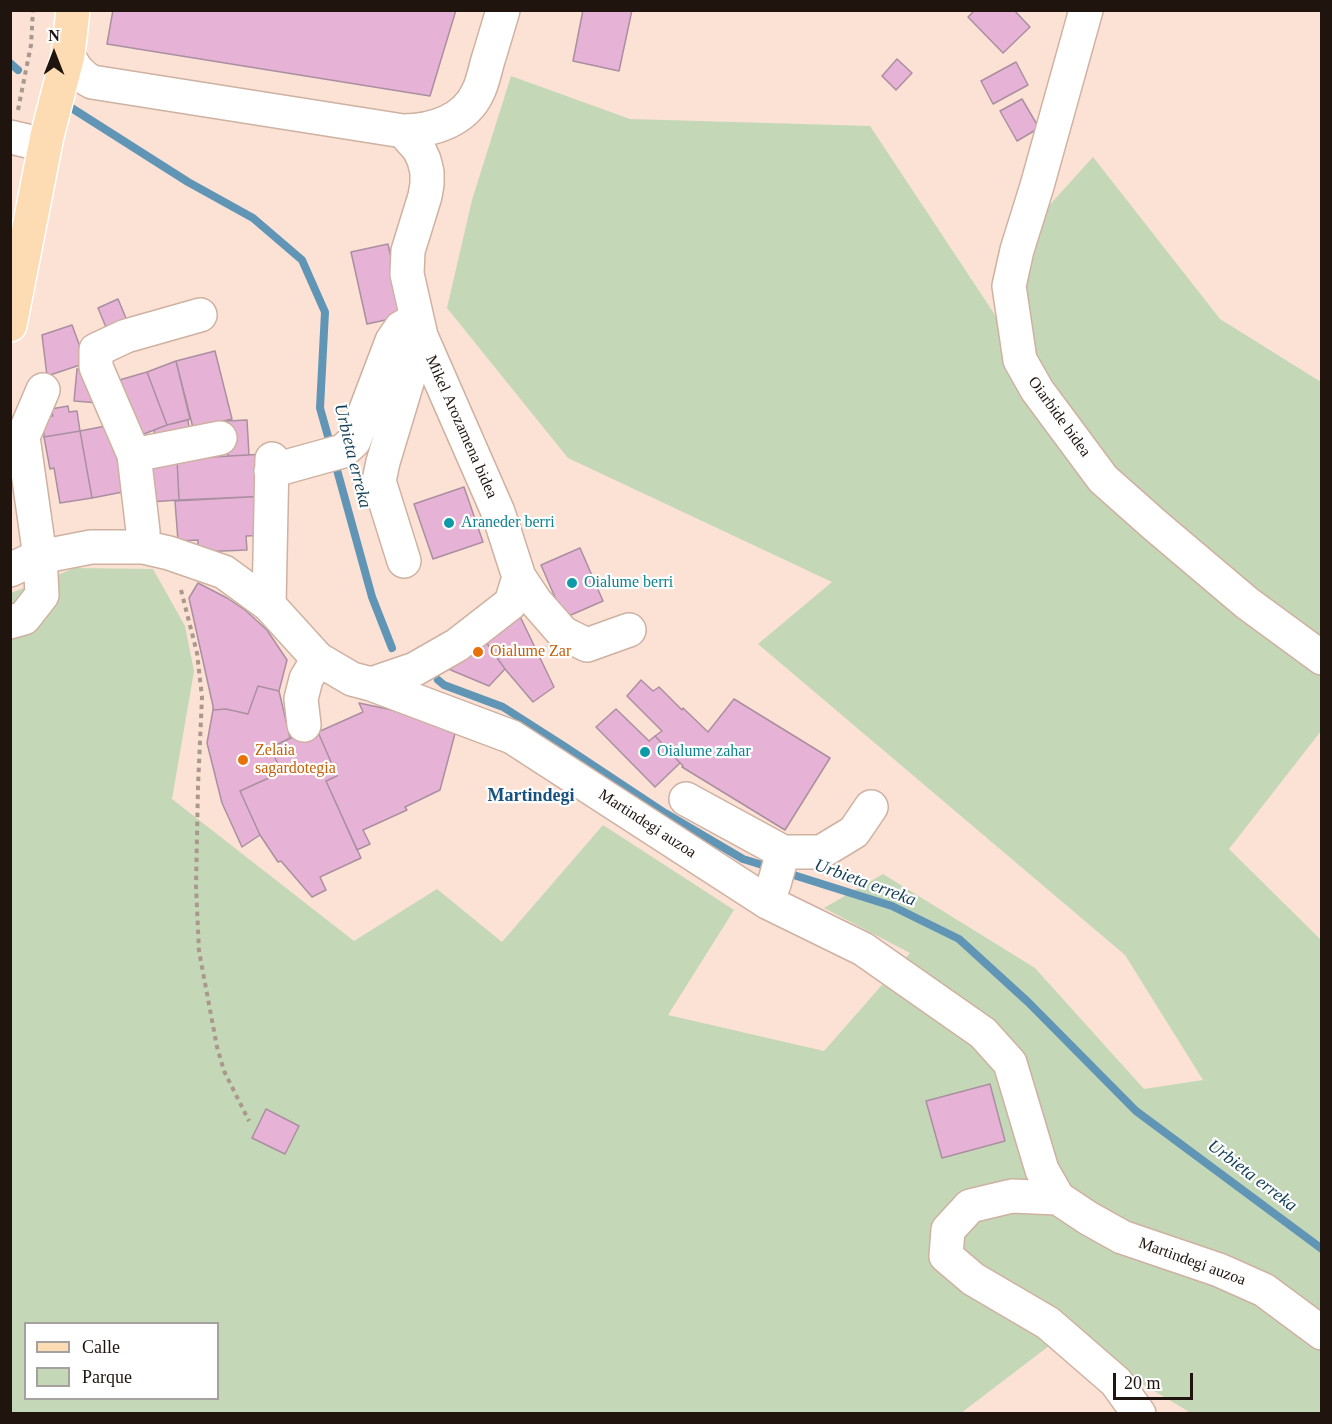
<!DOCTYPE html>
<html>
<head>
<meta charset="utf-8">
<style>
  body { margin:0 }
  #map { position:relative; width:1332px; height:1424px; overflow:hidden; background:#fbe2d5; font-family:Georgia,serif }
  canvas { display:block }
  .frame { position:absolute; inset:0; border:12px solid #1f140e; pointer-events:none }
  .legend { position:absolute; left:24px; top:1322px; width:195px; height:78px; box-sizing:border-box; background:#fff; border:2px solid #a5a19f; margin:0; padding:8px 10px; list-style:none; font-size:18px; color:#1f140e }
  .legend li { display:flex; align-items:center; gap:12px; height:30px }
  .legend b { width:30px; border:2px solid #a5a19f }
  .north { position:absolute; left:24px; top:24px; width:60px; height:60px; -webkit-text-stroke:4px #fff; paint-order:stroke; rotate:0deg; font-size:16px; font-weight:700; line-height:24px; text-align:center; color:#1f140e }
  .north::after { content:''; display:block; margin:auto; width:21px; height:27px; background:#1f140e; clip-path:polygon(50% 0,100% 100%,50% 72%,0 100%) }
  .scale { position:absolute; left:1113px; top:1373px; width:80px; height:27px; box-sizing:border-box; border:3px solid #1f140e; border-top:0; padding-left:8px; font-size:18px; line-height:21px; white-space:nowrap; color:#1f140e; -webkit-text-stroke:4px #fff; paint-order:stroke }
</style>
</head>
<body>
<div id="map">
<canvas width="1332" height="1424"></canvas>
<div class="frame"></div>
<ul class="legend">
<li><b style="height:8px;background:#fddbb3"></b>Calle</li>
<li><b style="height:16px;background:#c4d7b7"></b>Parque</li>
</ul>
<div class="north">N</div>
<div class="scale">20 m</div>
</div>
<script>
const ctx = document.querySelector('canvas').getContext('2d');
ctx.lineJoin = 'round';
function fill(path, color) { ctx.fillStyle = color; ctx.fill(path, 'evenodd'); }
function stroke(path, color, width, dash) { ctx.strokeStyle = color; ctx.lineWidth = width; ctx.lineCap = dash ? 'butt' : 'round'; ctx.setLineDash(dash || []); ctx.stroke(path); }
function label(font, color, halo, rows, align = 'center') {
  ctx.font = font + ' Georgia,serif'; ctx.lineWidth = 4.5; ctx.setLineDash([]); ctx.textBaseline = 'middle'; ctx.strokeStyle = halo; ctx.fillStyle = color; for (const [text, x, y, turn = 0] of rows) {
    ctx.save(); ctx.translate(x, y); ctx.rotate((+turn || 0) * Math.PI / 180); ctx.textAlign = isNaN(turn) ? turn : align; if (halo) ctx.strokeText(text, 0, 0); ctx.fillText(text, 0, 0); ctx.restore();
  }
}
const green = new Path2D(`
  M511,76L630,119L870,126L999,321L1024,295L1046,209L1093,157L1220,319L1321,382V731L1229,849L1321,940V1413H1191L1062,1336L961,1413L11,1414V593L75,568L153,569L185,626L194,671L172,799L354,941L437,889L502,942L603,825L734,910L668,1015L824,1051L910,953L824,908L883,874L1035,968L1144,1089L1203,1080L1125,955L758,644L832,582L568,458L447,308L472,200ZM26,1324H218V1398H26Z`);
const stream = new Path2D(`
  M10,63L18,70
  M70,107L188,182L253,218L302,260L325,312L320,408L331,447
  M334,459L372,597L392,648
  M438,680L444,685L503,707L564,746L665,813L743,859L772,868
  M784,872L892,906L959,939L1028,1002L1136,1111L1322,1249`);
const building = new Path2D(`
  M113,10H456L430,96L107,44Z
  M583,10H632L619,71L573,61Z
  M975,10H1014L1030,27L1003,53L968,17Z
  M897,59L912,73L896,90L882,76Z
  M1016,62L1028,85L993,104L981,81Z
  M1022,99L1039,128L1017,141L1000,111Z
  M388,244L404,316L367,324L351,252Z
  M118,299L128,323L108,332L98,308Z
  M72,325L86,363L47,376L42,335Z
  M215,351L232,419L193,428L176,361Z
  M176,361L190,419L167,425L147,372Z
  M77,369L92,370L99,403L74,401Z
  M147,372L167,425L131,439L109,383Z
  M68,406L69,412L77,411L80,431L44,437L43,417L53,416L51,409Z
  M188,420L191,442L156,443L154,430L167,425Z
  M247,420L249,455L228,456L226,421Z
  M116,424L128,491L92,498L80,431Z
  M80,431L92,498L60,503L54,468L50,469L44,437Z
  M265,454L268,496L179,500L177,459Z
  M177,459L179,500L149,502L147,461Z
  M464,487L483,542L433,559L414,504Z
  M268,496L270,535L246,536L247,550L198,552V540L178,541L175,501Z
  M580,548L603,601L564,618L541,565Z
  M198,583L227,598L245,610L267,630L287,660L279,691L258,686L248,714L226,709L213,710V706L189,598Z
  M516,608L554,687L533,702L505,669L481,635Z
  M481,635L505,669L489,686L446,668Z
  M641,680L653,691L659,687L682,710L683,708L708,732L734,699L830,758L785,830L682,767L683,766L655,736L662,731L627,696Z
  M258,686L279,691L290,738L270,748L282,772L240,791L260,835L242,847L222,803L207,743L213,710L226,709L248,714Z
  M359,703L411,714L457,726L440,790L405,807L407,810L363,830L370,844L357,850L326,781L337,776L318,732L363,712Z
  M616,709L649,741L655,736L680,763L655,787L596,727Z
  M306,731L318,732L337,776L326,781L361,858L320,877L326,890L312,897L281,861L278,862L260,835L240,791L282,772L270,748Z
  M990,1084L1005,1141L942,1158L926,1101Z
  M266,1109L299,1126L285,1154L252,1138Z`);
const path = new Path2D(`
  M18,110L31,45L33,10
  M181,590L197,653L202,697L198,786L196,886L199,951L217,1047L224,1071L249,1121`);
const minor = new Path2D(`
  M1086,10L1037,186L1017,250L1009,286L1020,360L1037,390L1103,479L1156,526L1247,603L1322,658
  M68,55C74,67 79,75 92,82L403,131C432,131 465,121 478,92C483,82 485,70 488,60C493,44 498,27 503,10
  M10,137L45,145
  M134,455L96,367V350L126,336L200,315
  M271,471L343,451L354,441L392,341L401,328L417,319
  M143,547V531L134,455L220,438
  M404,561L379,481L383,462L421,336
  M10,570L29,561L40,557L91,547H143L169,553L224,572L269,605L318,659L352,679L371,684L512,737L767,902L863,949L983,1033L1010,1063L1042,1170L1058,1198L1088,1218L1122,1237L1219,1270L1264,1290L1322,1333
  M519,577L535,601L563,633L587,645L629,630
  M269,605L272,459
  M10,622L24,618L42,595L40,557L23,437L43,390
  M371,684L415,669L457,645L511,603L519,577L498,512L421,336L407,274L408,251L425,196L427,184V172L424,160L419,149L403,131
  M304,725L301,699L306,679L318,659
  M686,799L783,852
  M767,902L774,884L783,852H821L854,832L871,807
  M1058,1198L1012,1196L970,1206L948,1230L946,1256L973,1279L1048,1323L1116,1382L1139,1414`);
const major = new Path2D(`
  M10,325L47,136L68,55L73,10`);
const markers = [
  [449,523,6,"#0f9aa8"],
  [572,583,6,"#0f9aa8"],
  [478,652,6,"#e8710a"],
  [645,752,6,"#0f9aa8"],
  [243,760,6,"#e8710a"]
];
const streetNames = [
  ["Oiarbide bidea",1059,417,54],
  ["Mikel Arozamena bidea",461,427,66],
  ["Martindegi auzoa",647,824,33],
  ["Martindegi auzoa",1192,1262,20]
];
const cultureNames = [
  ["Araneder berri",461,523],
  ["Oialume berri",584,583],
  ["Oialume zahar",657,752]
];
const foodNames = [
  ["Oialume Zar",490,652],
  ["Zelaia",255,751],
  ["sagardotegia",255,769]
];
const waterNames = [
  ["Urbieta erreka",352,456,76],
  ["Urbieta erreka",865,883,20],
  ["Urbieta erreka",1252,1176,37]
];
const neighbourhoodNames = [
  ["Martindegi",531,796]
];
fill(green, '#c4d7b7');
stroke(stream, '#6095b6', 8);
fill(building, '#e6b3d6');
stroke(building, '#aa8fa1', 1.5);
stroke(minor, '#cfb1a1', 36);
stroke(major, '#fff', 36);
stroke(path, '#ab988d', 4, [4.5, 4.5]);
stroke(minor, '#fff', 33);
stroke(major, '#fddbb3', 33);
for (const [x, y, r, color] of markers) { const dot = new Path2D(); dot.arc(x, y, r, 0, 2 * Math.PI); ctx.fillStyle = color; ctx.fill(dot); stroke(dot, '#fff', 2); }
label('16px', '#1f140e', '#fff', streetNames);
label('16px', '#0d838f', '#fff', cultureNames, 'left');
label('16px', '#c56008', '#fff', foodNames, 'left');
label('italic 18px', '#123e56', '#fff', waterNames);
label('bold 18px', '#175182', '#fff', neighbourhoodNames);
</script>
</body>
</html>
